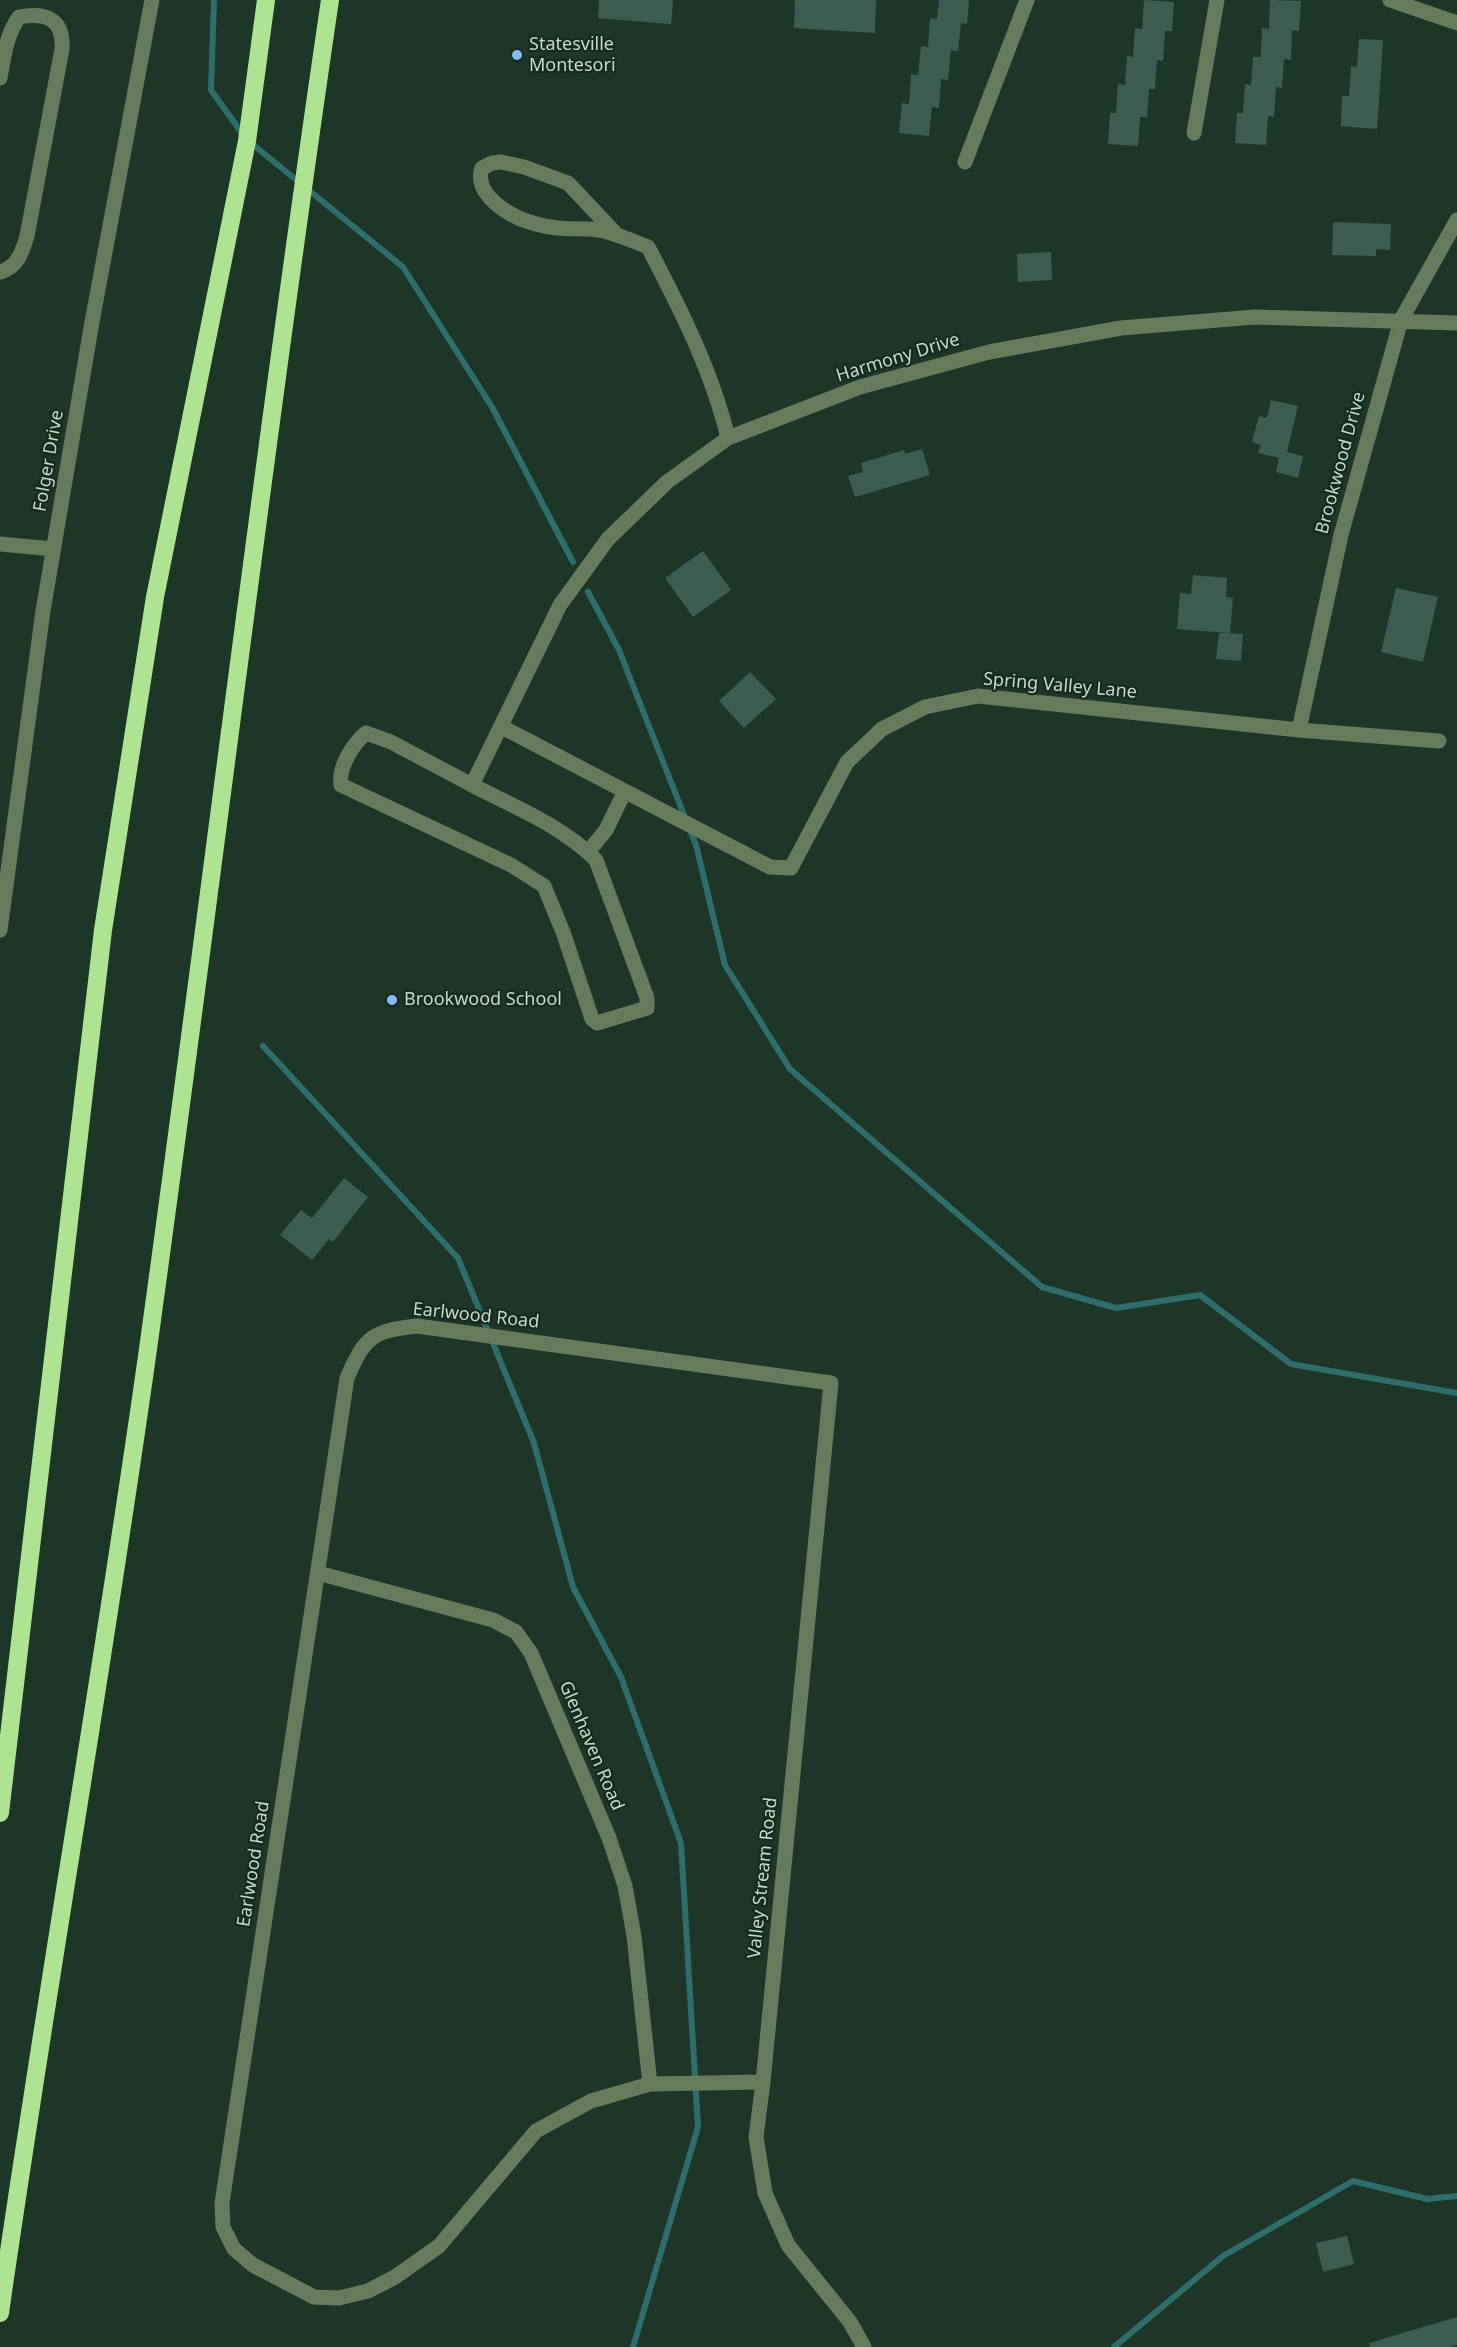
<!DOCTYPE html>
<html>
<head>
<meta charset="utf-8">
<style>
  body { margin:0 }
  canvas { display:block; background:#1e3627 }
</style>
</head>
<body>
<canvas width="1457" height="2347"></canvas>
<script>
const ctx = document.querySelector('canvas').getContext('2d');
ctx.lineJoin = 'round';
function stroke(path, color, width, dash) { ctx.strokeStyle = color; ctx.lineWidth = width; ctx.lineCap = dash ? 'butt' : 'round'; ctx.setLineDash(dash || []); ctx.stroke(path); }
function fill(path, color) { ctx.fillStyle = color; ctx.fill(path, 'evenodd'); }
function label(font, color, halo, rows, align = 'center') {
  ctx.font = font + ' "Noto Sans",sans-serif'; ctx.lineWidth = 4.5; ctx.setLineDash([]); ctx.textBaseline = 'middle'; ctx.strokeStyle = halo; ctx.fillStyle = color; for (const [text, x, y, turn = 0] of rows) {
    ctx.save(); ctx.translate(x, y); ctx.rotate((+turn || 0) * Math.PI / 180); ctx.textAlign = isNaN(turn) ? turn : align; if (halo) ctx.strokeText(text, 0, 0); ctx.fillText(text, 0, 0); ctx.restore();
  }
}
const stream = new Path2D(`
  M214,0L211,90L244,136
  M251,143L403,267L492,407L573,562
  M588,592L619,650L686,820
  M690,830L696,845L725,965L790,1069L1042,1287L1116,1308L1200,1295L1291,1364L1457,1393
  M263,1046L458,1258L534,1443L573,1587L621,1677L681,1843L698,2127L633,2347
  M1114,2347L1223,2256L1353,2181L1427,2199L1457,2196`);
const building = new Path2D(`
  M599,0H673L671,24L598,18Z
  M795,0H876L875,33L794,28Z
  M939,0H969L967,24L961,23L958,51L951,50L948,80L941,79L939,108L932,107L929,136L899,133L902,103L909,104L911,74L918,75L921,46L928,47L930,18L937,19Z
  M1144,0L1174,2L1172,31H1165L1163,61L1157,60L1155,89H1149L1147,117H1140L1138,146L1108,144L1110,113H1116L1118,84L1125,85L1127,56L1133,57L1135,28L1142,29Z
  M1270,0L1301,1L1299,31L1292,30L1291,60L1284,59L1282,88L1276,87L1274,117L1268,116L1266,145L1235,143L1237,113H1243L1245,84L1251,85L1253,57H1261L1262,28L1269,29Z
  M1359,39L1383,40L1377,129L1341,126L1342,96H1349L1351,66L1357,67Z
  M1333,222L1391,224L1390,250L1376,249V256L1332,255Z
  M1051,252L1052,280L1018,282L1017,254Z
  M1271,400L1298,406L1287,452L1303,456L1298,478L1276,472L1279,458L1258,453L1261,445L1252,442L1259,416L1267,418Z
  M922,449L930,475L855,497L848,476L863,472L861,463L904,450L905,454Z
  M703,551L731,590L693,617L665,578Z
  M1193,575L1227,578L1226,597L1233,598L1230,633L1177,629L1180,593L1191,594Z
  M1396,588L1438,597L1423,662L1381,652Z
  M1219,633L1243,634L1241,661L1216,659Z
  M750,672L776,699L744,728L719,701Z
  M344,1178L368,1197L333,1242L329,1239L312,1260L280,1235L301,1210L312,1218Z
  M1347,2236L1354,2264L1323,2272L1316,2243Z
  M1457,2317V2345L1450,2347H1370L1369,2343Z`);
const minor = new Path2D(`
  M1390,0L1457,23
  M0,78C4,57 6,35 19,17C46,12 64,19 62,49L27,236C22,252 18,267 0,272
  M1194,133L1217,0
  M965,162L1027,0
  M617,235L568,183L524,167L501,162L492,163L482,168C478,179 482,189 490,198C507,216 532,225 557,228C573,230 588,227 604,231C619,235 633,241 648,247C680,308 712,371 728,438
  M0,544L53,549
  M502,727L770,867L791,868L847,762L882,729L925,707L978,696L1299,730L1439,741
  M1299,730L1341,535L1401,320L1457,220
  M472,785C515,807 562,826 596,860L647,998V1008L597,1023L592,1019L563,932L544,886L511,865L341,785C338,767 353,744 366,733L391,742L472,785L560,605L608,539L667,482L728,438L860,387L989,352L1121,328L1255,317L1457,323
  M588,852L606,830L625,791
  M0,930L43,611L92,322L152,0
  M318,1573L493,1620L516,1632L531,1653L609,1838L625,1886L634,1936L650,2084
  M763,2082L650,2084L591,2101L536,2131L439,2246L395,2277L368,2291L339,2298L314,2297L253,2265L234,2249L223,2227L222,2203L347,1378C365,1336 373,1331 417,1326L831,1383L763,2082L756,2137L765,2193L788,2245L850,2322L864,2347`);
const highway = new Path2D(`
  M0,1813L103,930L155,597L247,141L266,0
  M0,2313C46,1991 103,1671 148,1349C210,900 264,449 330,0`);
const markers = [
  [517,55,6,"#88bafc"],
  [392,1000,6,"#88bafc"]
];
const poiNames = [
  ["Statesville",529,45],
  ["Montesori",529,66],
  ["Brookwood School",404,1000]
];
const streetNames = [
  ["Harmony Drive",898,358,-17],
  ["Folger Drive",49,461,-80],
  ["Brookwood Drive",1341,463,-75],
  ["Spring Valley Lane",1060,686,5],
  ["Earlwood Road",476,1316,6],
  ["Glenhaven Road",591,1746,67],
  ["Earlwood Road",254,1864,-81],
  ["Valley Stream Road",763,1878,-84]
];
stroke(stream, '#2f6d6d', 6);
fill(building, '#3c5c53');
stroke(minor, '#667b5b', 15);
stroke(highway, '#aee491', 18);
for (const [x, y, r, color] of markers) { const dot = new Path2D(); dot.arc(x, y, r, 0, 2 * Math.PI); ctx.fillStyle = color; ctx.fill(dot); stroke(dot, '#142c1d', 2); }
label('18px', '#c9d7cd', '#142c1d', poiNames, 'left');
label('18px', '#c9d7cd', '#142c1d', streetNames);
</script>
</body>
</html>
